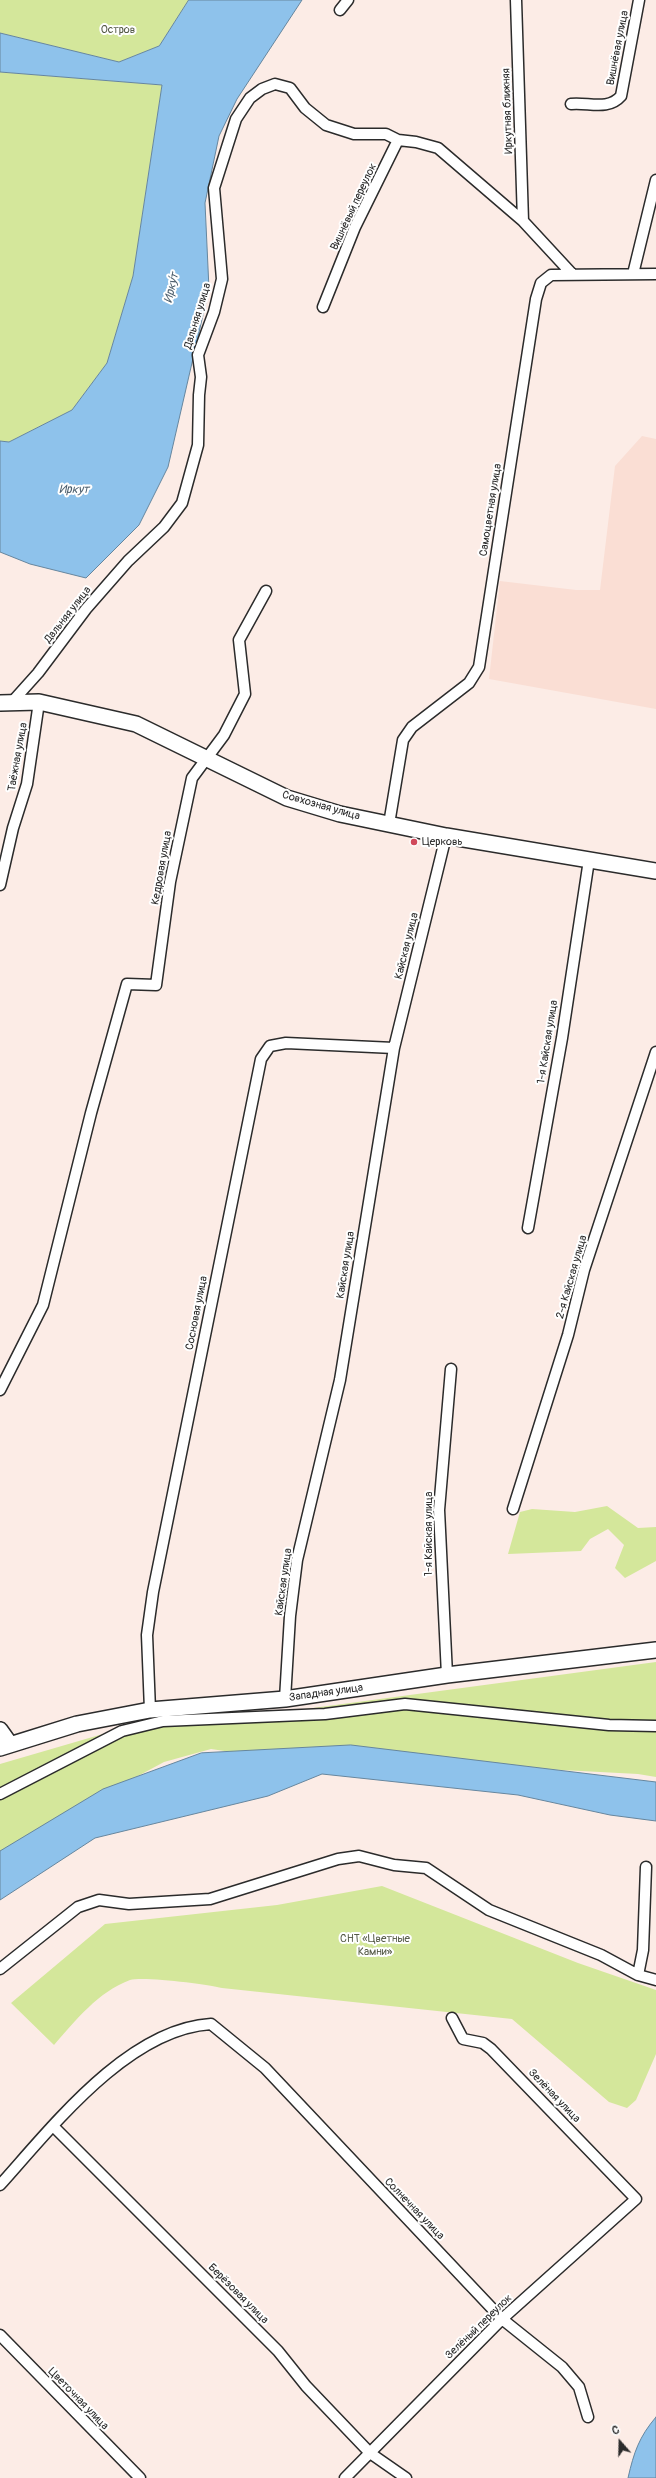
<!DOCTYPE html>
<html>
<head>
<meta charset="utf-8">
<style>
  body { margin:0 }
  #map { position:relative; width:656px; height:2478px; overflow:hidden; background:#fcece6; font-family:Pangolin,sans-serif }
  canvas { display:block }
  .north { position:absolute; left:600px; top:2422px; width:40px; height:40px; -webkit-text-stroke:3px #fff; paint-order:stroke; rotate:340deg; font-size:11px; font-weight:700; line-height:16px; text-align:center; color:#2b2b2b }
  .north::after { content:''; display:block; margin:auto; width:14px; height:18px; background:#2b2b2b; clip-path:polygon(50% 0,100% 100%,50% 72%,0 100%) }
</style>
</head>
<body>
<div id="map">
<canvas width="656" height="2478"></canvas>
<div class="north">С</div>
</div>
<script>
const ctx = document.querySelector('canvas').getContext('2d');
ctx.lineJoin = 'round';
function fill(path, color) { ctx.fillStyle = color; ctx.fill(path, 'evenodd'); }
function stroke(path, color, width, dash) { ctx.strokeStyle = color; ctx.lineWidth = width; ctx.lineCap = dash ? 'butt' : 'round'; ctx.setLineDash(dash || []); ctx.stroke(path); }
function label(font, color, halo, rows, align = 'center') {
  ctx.font = font + ' Pangolin,sans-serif'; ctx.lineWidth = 4; ctx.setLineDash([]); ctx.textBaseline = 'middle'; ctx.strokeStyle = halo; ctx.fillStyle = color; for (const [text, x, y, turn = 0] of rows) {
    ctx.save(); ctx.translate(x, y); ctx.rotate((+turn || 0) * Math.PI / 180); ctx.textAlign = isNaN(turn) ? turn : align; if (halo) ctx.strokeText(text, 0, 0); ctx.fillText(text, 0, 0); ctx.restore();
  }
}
const built = new Path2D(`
  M642,436L656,439V709L489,679L500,581L576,590H600L615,466Z`);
const green = new Path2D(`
  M0,0H189L159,46L119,62L0,33Z
  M0,72L162,85L133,276L107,363L72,410L9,442L0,441Z
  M607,1506L638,1528L656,1527V1561L625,1578L615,1568L624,1545L608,1529L590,1539L581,1551L508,1554L520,1512L532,1509L575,1512Z
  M656,1662V1777L638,1774L238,1753L211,1749L164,1762L45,1826L0,1855V1764L144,1722L268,1714Z
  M382,1886L578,1963L656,1990V2054L636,2100L627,2108L609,2102L512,2019L222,1988C207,1984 142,1976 130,1980C98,1992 76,2020 54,2045L11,2003L105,1924L277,1905Z`);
const water = new Path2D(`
  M189,0H302L237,99L219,136L205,203L209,289L168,467L139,525L86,578L30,564L0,552V441L9,442L72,410L107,363L133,276L162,85L0,72V33L119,62L159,46Z
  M351,1745L656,1782V1821L610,1815L518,1795L322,1774L268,1796L95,1838L0,1900V1851L103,1789L201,1753Z
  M656,2417V2478H628C634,2452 639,2437 656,2417Z`);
const street = new Path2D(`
  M516,0L523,221
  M340,10L348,0
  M571,104C588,102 608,111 621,96L639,0
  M633,274L656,180
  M323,307L355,227L398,140
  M12,702L38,673L86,609L128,561L164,527L182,503L198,445L199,395L201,377L198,355L214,312L222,279L214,188L236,119L250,98L262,89L275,84L290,88L305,108L326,125L354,134H386L398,140L416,142L438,148L523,221L573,275
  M389,824L403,740L412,727L469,683L479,667L536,299L541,283L551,275L656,274
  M0,885L13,828L27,784L39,702
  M528,1228L562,1038L589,860
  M0,1390L43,1305L91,1113L127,984L156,985L170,882L192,778L224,735L245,694L239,640L266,591
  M513,1509L568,1335L584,1270L656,1052
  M447,1675L439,1510L451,1369
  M285,1699L290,1616L297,1560L340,1380L394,1048L446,836
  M150,1710L147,1635L153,1592L261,1059L270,1046L286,1043L394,1048
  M0,1794L122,1731L163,1721L325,1714L405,1704L609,1725L656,1726
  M0,1969L78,1907L99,1900L129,1904L210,1899L338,1859L359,1856L394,1865L426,1868L489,1910L601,1955L638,1975L656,1980
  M638,1975L643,1950L646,1867
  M53,2126L278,2351L306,2386L370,2453L406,2478
  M0,2185C53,2126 128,2029 211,2024L265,2068L502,2319L562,2367L579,2387L588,2417
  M0,2335L140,2478
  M345,2478L502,2319L636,2199L491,2049L483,2043L463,2039L452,2018`);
const secondary = new Path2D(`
  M0,703L39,702L136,724L287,798L340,814L446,836L656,871
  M0,1730L10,1744
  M0,1748L77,1724L150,1710L285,1699L447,1675L656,1650`);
const markers = [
  [414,842,4,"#d1495b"]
];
const parkNames = [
  ["Остров",118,30],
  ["СНТ «Цветные",375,1939],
  ["Камни»",375,1952]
];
const streetNames = [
  ["Вишнёвая улица",618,48,-79],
  ["Иркутная ближняя",508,111,-92],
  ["Вишнёвый переулок",354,207,-65],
  ["Дальняя улица",198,316,-73],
  ["Самоцветная улица",491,510,-81],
  ["Дальняя улица",68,615,-52],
  ["Таёжная улица",18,757,-80],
  ["Совхозная улица",321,806,16],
  ["Кедровая улица",162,868,-80],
  ["Кайская улица",407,946,-76],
  ["1-я Кайская улица",548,1042,-81],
  ["Кайская улица",346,1265,-81],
  ["2-я Кайская улица",572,1277,-74],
  ["Сосновая улица",197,1313,-79],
  ["1-я Кайская улица",429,1534,-90],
  ["Кайская улица",284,1582,-82],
  ["Западная улица",326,1693,-8],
  ["Зелёная улица",554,2096,46],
  ["Солнечная улица",414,2209,46],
  ["Берёзовая улица",238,2294,45],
  ["Зелёный переулок",479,2327,-44],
  ["Цветочная улица",78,2399,46]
];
const poiNames = [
  ["Церковь",422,842]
];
const waterNames = [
  ["Ирку́т",172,288,-77],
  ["Иркут",74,490]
];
fill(built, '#faded4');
fill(green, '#d4e79b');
fill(water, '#8ec2eb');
stroke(water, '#66869e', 1);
stroke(street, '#2b2b2b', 13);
stroke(secondary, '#2b2b2b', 18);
stroke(street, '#fff', 10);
stroke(secondary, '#fff', 15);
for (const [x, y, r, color] of markers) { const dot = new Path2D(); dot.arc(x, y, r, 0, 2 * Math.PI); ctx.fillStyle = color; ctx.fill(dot); stroke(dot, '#fff', 1.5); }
label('11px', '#555a47', '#fff', parkNames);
label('11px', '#2b2b2b', '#fff', streetNames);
label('11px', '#2b2b2b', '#fff', poiNames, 'left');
label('italic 12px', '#4e606e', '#fff', waterNames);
</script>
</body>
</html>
